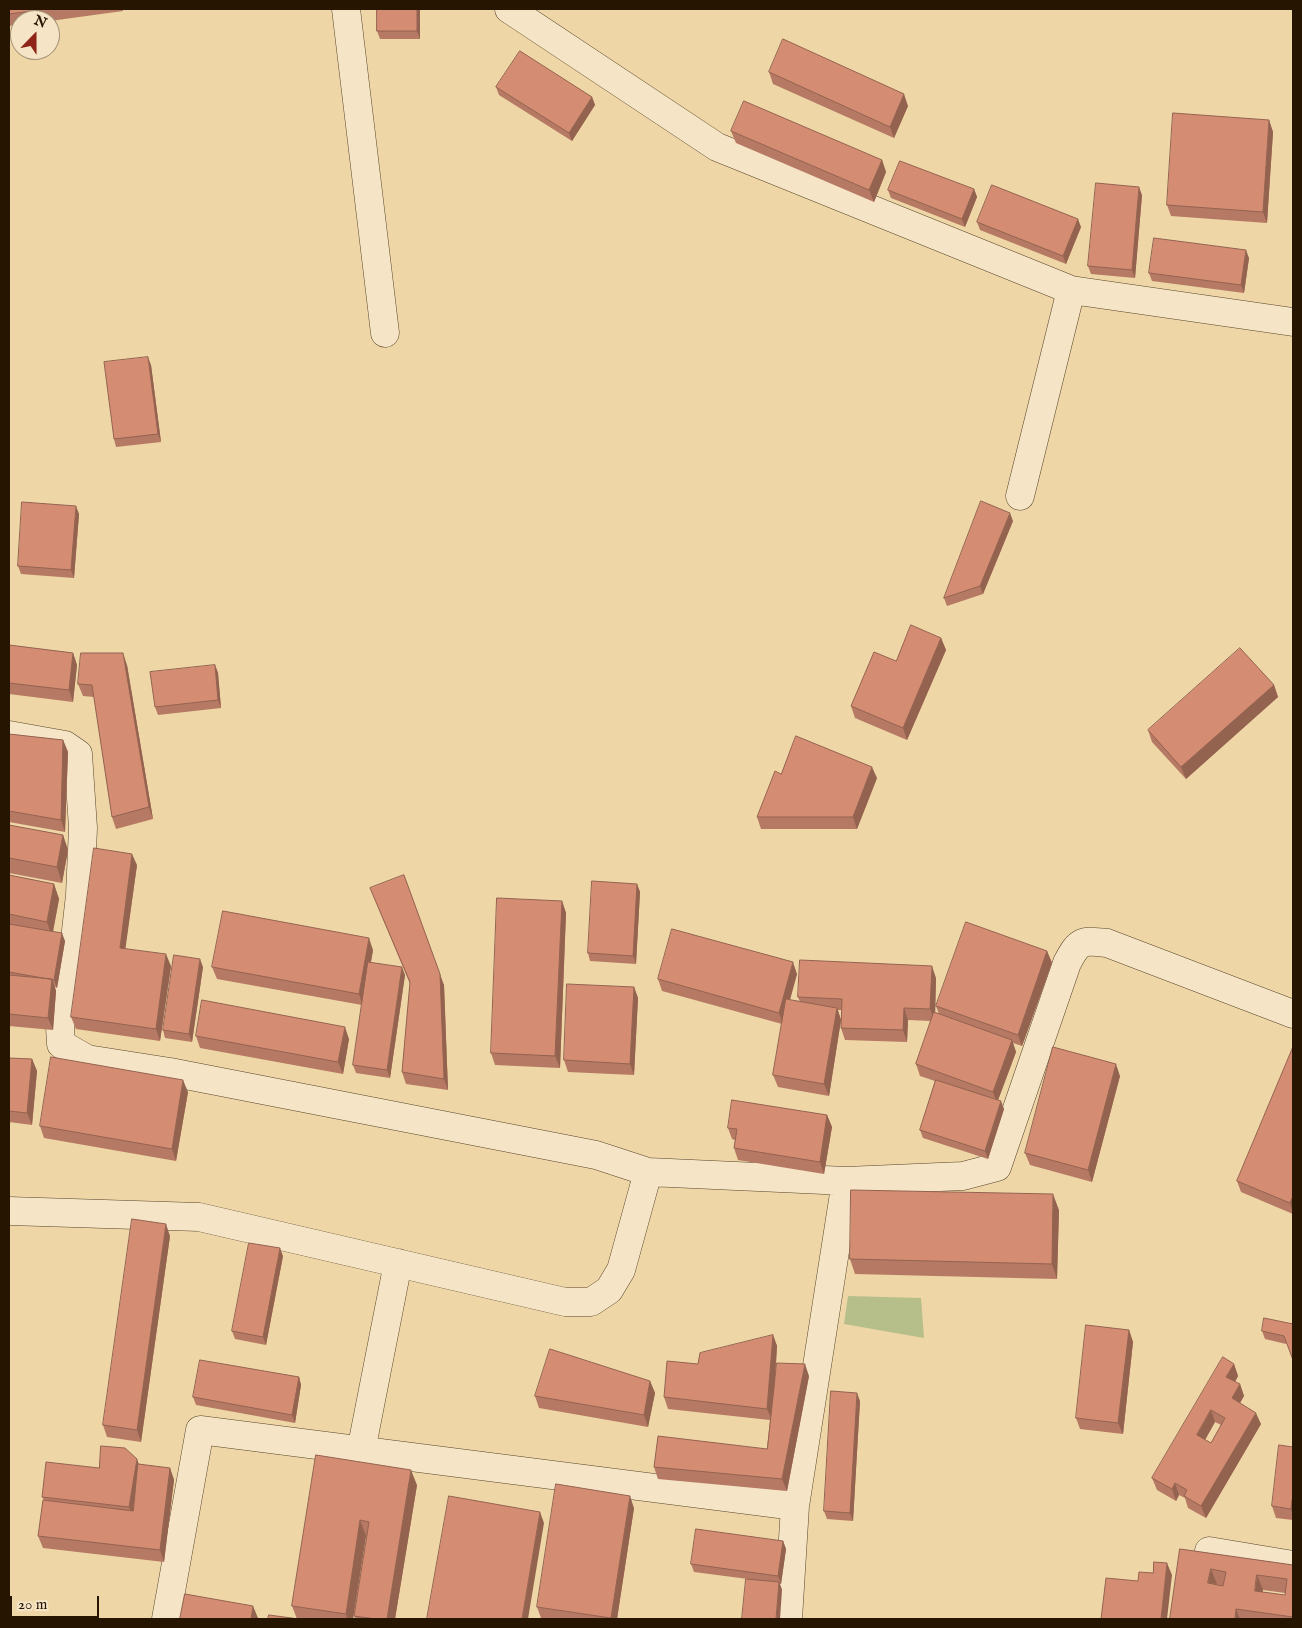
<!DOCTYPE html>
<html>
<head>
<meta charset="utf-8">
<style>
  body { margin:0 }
  #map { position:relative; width:1302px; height:1628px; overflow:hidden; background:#efd6a7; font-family:"IM FELL English",serif }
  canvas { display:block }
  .frame { position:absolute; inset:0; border:10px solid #251501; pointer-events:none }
  .north { position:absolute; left:10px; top:10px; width:50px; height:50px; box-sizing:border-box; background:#f5e4c6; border:1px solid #a29177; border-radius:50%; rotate:22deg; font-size:14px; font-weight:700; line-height:20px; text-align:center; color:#251501 }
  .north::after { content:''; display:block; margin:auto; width:18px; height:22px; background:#8f2418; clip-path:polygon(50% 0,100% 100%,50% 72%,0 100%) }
  .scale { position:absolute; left:10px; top:1596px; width:89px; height:22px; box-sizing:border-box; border:2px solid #251501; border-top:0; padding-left:6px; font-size:15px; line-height:18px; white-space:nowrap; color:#251501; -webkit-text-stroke:4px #f5e4c6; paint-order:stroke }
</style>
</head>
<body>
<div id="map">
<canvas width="1302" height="1628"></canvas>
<div class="frame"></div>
<div class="north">N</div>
<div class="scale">20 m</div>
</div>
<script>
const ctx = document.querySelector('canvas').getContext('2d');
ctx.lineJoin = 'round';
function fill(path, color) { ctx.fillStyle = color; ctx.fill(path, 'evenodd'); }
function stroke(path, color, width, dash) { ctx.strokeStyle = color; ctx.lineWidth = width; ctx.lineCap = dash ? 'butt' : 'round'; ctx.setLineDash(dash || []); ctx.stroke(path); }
const green = new Path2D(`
  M848,1296L921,1298L924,1338L844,1324Z`);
const minor = new Path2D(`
  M346,9L385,333
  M509,9L717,147L1071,290L1293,322
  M1020,496L1071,290
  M9,735L65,745L78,754L83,828L80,895L72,966L60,1027L61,1044L87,1059L170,1072L596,1155L648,1172
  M9,1211L199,1217L565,1302H591L609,1290L621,1270L648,1172L846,1181L963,1176L997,1167L1067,963C1079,940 1082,940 1107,943L1293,1014
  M361,1451L398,1263
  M1209,1551L1293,1565
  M166,1619L200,1430L795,1506
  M788,1619L795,1506L846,1181`);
const wall = new Path2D(`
  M9,9H123V11L50,21L20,20V24L9,26Z
  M420,9V39H380L377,31Z
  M769,72L908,106L894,138L773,84Z
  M496,87L592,97L595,105L572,141L499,95Z
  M1269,120L1273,132L1267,223L1171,216L1167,205Z
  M731,131L882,160L886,172L874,202L736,143Z
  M974,189L977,197L965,227L891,198L888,190Z
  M1142,195L1135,278L1091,274L1088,266Z
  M977,222L1081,227L1066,264L980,230Z
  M1249,258L1244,293L1152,281L1149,273Z
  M151,365L161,442L116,447L114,439Z
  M79,514L74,578L21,574L18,566Z
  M1013,521L983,594L947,606L944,598Z
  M941,638L946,650L907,740L855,718L851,706L896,661Z
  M9,645L73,653L77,665L73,702L9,694Z
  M127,665L153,819L116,829L112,817L94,697L83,696L78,684Z
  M215,665L218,673L221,708L158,715L155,707Z
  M1274,685L1278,697L1186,779L1152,742L1148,730Z
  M9,734L63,740L68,752L65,832L9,822Z
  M781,774L877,778L857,829H761L757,817Z
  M9,825L63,835L68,850L62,883L9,873Z
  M137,865L125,948L171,966L160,1041L76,1029L71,1017Z
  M9,875L54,884L59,899L53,931L65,941L57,988L55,987L56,991L53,1030L9,1026Z
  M637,884L640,892L636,964L590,961L588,953Z
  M370,888L444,985L448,1090L406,1084L402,1072L410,984Z
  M562,901L566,913L560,1068L495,1065L491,1053Z
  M373,950L371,962L405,975L390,1078L356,1073L353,1065L362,1005L217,979L212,967Z
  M1047,951L1052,963L1022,1046L1013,1043L1016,1052L998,1100L1004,1109L988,1159L923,1138L920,1130L935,1081L920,1076L916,1064L931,1021L908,1020L907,1042L845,1040L841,1028L842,1010H838L841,1020L829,1096L778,1087L773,1075L782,1024L662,991L658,979L797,974L790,1000L800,1002L798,997L936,978L935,1012L939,1014L936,1006Z
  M203,967L192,1042L165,1038L163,1030Z
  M634,987L638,998L634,1075L568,1072L564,1060Z
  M196,1036L349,1039L343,1074L200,1048Z
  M1293,1047V1214L1241,1192L1237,1181Z
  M9,1058L32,1059L37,1071L32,1125L9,1122Z
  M1120,1076L1092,1182L1030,1165L1025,1153Z
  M188,1092L176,1161L44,1138L40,1126Z
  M827,1115L832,1127L824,1174L738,1160L734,1148L735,1140L732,1139L728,1128Z
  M1059,1210L1057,1279L855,1274L850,1259Z
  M170,1236L141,1442L107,1437L103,1425Z
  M283,1256L266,1345L235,1339L232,1331Z
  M1293,1324L1286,1344L1265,1339L1262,1331Z
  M1129,1330L1133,1342L1123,1434L1080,1429L1076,1418Z
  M773,1335L777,1346L775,1384L809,1376L787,1491L658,1479L654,1467L767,1449L770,1420L668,1409L664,1397L698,1364Z
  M1234,1364L1238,1376L1235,1382L1240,1384L1244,1396L1240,1403L1261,1424L1206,1518L1188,1508L1185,1498L1179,1495L1176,1501L1157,1490L1152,1478ZM1215,1422L1221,1425L1211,1443L1205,1440Z
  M299,1377L301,1385L295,1423L196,1405L193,1397Z
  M650,1381L655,1393L648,1427L539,1408L535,1396Z
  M860,1401L853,1521L827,1519L824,1511Z
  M1293,1447V1520L1276,1518L1272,1506Z
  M316,1455L417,1485L395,1619H356L354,1616L367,1536H366L353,1619H268H297L292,1606Z
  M138,1464L170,1468L174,1480L164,1562L43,1548L38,1536L44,1500L42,1497L99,1468Z
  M634,1508L617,1619H546L541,1618L537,1607Z
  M783,1541L786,1549L781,1584H780L782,1590L748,1579L694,1572L691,1564Z
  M1180,1549L1293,1565V1619H1170ZM1263,1590L1285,1593V1595L1262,1592Z`);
const shadedWall = new Path2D(`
  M417,9H420V39L417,31Z
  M904,94L908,106L894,138L890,127Z
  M592,97L595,105L572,141L569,133Z
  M1269,120L1273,132L1267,223L1263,212Z
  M882,160L886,172L874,202L869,190Z
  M1139,187L1142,195L1135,278L1132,270Z
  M974,189L977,197L965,227L962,219Z
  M1078,219L1081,227L1066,264L1063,256Z
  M1246,250L1249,258L1244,293L1241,285Z
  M148,357L151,365L161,442L158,434Z
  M76,506L79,514L74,578L71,570Z
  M1010,513L1013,521L983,594L980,586Z
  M941,638L946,650L907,740L903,728Z
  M73,653L77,665L73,702L69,690Z
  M123,653L127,665L153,819L149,807Z
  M215,665L218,673L221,708L218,700Z
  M1274,685L1278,697L1186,779L1181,767Z
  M63,740L68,752L65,832L61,820Z
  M872,767L877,778L857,829L853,817Z
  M63,835L68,850L62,883L57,867Z
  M132,854L137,865L124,959L120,948Z
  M404,875L444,985L448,1090L444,1079Z
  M54,884L59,899L52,937L47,922Z
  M637,884L640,892L636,964L633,956Z
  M562,901L566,913L560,1068L555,1056Z
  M62,933L65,941L57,988L54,980Z
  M369,938L373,950L363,1006L359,994Z
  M1047,951L1052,963L1022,1046L1018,1035Z
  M166,954L171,966L160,1041L156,1029Z
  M200,959L203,967L192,1042L189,1034Z
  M793,962L797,974L783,1024L779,1013Z
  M932,966L936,978L935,1021L930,1009Z
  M402,967L405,975L390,1078L387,1070Z
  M52,979L56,991L53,1030L48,1018Z
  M634,987L638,998L634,1075L630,1064Z
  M837,1008L841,1020L829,1096L824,1084Z
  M904,1008L908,1020L907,1042L903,1030Z
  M345,1027L349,1039L343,1074L338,1062Z
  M1012,1040L1016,1052L997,1103L993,1092Z
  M32,1059L37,1071L32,1125L27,1113Z
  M1116,1064L1120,1076L1092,1182L1088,1170Z
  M183,1080L188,1092L176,1161L172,1149Z
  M1001,1101L1004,1109L988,1159L985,1151Z
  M827,1115L832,1127L824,1174L820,1162Z
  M1053,1194L1059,1210L1057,1279L1052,1264Z
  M1293,1196V1212L1290,1203Z
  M166,1224L170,1236L141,1442L137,1430Z
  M280,1248L283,1256L266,1345L263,1337Z
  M1129,1330L1133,1342L1123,1434L1118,1423Z
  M773,1335L777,1346L772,1420L767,1409Z
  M805,1364L809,1376L787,1491L782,1479Z
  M1234,1364L1238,1376L1231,1389L1226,1377Z
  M299,1377L301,1385L295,1423L292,1415Z
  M650,1381L655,1393L648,1427L644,1415Z
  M1240,1384L1244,1396L1236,1410L1232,1398Z
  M857,1393L860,1401L853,1521L850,1513Z
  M1211,1410L1215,1422L1201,1447L1197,1435Z
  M1256,1413L1261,1424L1206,1518L1201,1506Z
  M137,1459L140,1467L132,1515L129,1507Z
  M170,1468L174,1480L164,1562L160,1550Z
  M411,1470L417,1485L395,1619H387Z
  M1175,1483L1179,1495L1176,1501L1172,1489Z
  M630,1496L634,1508L617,1619H611Z
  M1292,1500L1293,1504V1515L1291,1509Z
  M540,1512L544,1523L528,1619H522Z
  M360,1520L366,1536L353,1619H347L346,1614Z
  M783,1541L786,1549L781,1584L778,1576Z
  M1167,1563L1172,1575L1167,1619H1161Z
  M1211,1569L1217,1584L1208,1583Z
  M1257,1575L1263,1590L1261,1606L1255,1591Z
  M779,1582L782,1590L780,1619H776Z
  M253,1606L258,1618L257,1619H251Z
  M1236,1609L1240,1619H1235Z`);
const building = new Path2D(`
  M9,9H46L9,14Z
  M377,9H417V31H377Z
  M783,39L904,94L890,127L769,72Z
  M520,51L592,97L569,133L496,87Z
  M744,101L882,160L869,190L731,131Z
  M1173,113L1269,120L1263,212L1167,205Z
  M900,161L974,189L962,219L888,190Z
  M1096,183L1139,187L1132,270L1088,266Z
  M992,185L1078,219L1063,256L977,222Z
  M1154,238L1246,250L1241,285L1149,273Z
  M148,357L158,434L114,439L104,362Z
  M981,501L1010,513L980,586L944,598Z
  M22,502L76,506L71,570L18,566Z
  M911,625L941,638L903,728L851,706L874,652L896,661Z
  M9,645L73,653L69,690L9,683Z
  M1240,648L1274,685L1181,767L1148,730Z
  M81,653H123L149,807L112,817L92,685L78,684Z
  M215,665L218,700L155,707L150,672Z
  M9,734L63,740L61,820L9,811Z
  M796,736L872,767L853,817H757L775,771L781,774Z
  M9,825L63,835L57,867L9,858Z
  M94,848L132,854L120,948L166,954L156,1029L71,1017Z
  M9,875L54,884L47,922L9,914Z
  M404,875L440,974L444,1079L402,1072L410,982L370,888Z
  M592,881L637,884L633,956L588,953Z
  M497,898L562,901L555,1056L491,1053Z
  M223,911L369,938L359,994L212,967Z
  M966,922L1047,951L1018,1035L936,1006Z
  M9,924L62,933L54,980L9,972Z
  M672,929L793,962L779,1013L658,979Z
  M174,955L200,959L189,1034L163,1030Z
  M800,960L932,966L930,1009L904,1008L903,1030L841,1028L842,999L798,997Z
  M368,962L402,967L387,1070L353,1065Z
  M9,975L52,979L48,1018L9,1014Z
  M567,984L634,987L630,1064L564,1060Z
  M786,999L837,1008L824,1084L773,1075Z
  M202,1000L345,1027L338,1062L196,1036Z
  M934,1012L1012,1040L993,1092L916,1064Z
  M1053,1047L1116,1064L1088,1170L1025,1153Z
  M1293,1047V1196L1290,1203L1237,1181Z
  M51,1057L183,1080L172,1149L40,1126Z
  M9,1058L32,1059L27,1113L9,1111Z
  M936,1080L1001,1101L985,1151L920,1130Z
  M732,1100L827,1115L820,1162L734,1148L737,1129L728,1128Z
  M851,1190L1053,1194L1052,1264L850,1259Z
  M132,1219L166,1224L137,1430L103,1425Z
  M249,1243L280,1248L263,1337L232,1331Z
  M1264,1318L1293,1324V1360L1284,1336L1262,1331Z
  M1086,1325L1129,1330L1118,1423L1076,1418Z
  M773,1335L767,1409L664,1397L667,1361L698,1364L700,1353Z
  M550,1349L650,1381L644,1415L535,1396Z
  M1223,1357L1234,1364L1226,1377L1240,1384L1232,1398L1256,1413L1201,1506L1184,1496L1187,1490L1175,1483L1172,1489L1152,1478ZM1211,1410L1225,1418L1211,1443L1197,1435Z
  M200,1360L299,1377L292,1415L193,1397Z
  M777,1363L805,1364L782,1479L654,1467L658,1436L767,1449Z
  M831,1391L857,1393L850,1513L824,1511Z
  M1279,1445L1293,1447V1500H1292L1291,1509L1272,1506Z
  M101,1446L125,1448L137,1459L129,1507L42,1497L46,1462L99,1468Z
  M316,1455L411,1470L387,1619H376L354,1616L369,1522L360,1520L346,1614L292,1606Z
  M138,1464L170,1468L160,1550L38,1536L43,1500L133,1511Z
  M556,1484L630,1496L611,1618L537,1607Z
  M449,1496L540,1512L522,1619H427Z
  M696,1529L783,1541L778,1576L691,1564Z
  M1180,1549L1293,1565V1617L1236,1609L1235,1619H1170ZM1211,1569L1226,1572L1223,1586L1208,1583ZM1257,1575L1287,1579L1285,1595L1255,1591Z
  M1154,1562L1167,1563L1161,1619H1101L1106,1578L1138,1581L1139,1572L1153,1573Z
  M746,1579L779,1582L776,1619H742Z
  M185,1594L253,1606L251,1619H180Z
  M269,1615L299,1619H268Z`);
fill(green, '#b6be89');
stroke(minor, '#58452a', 29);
stroke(minor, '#f5e4c6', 28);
fill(wall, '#b67963');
fill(shadedWall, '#946350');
fill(building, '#d48d73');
stroke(building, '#946350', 1);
</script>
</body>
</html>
